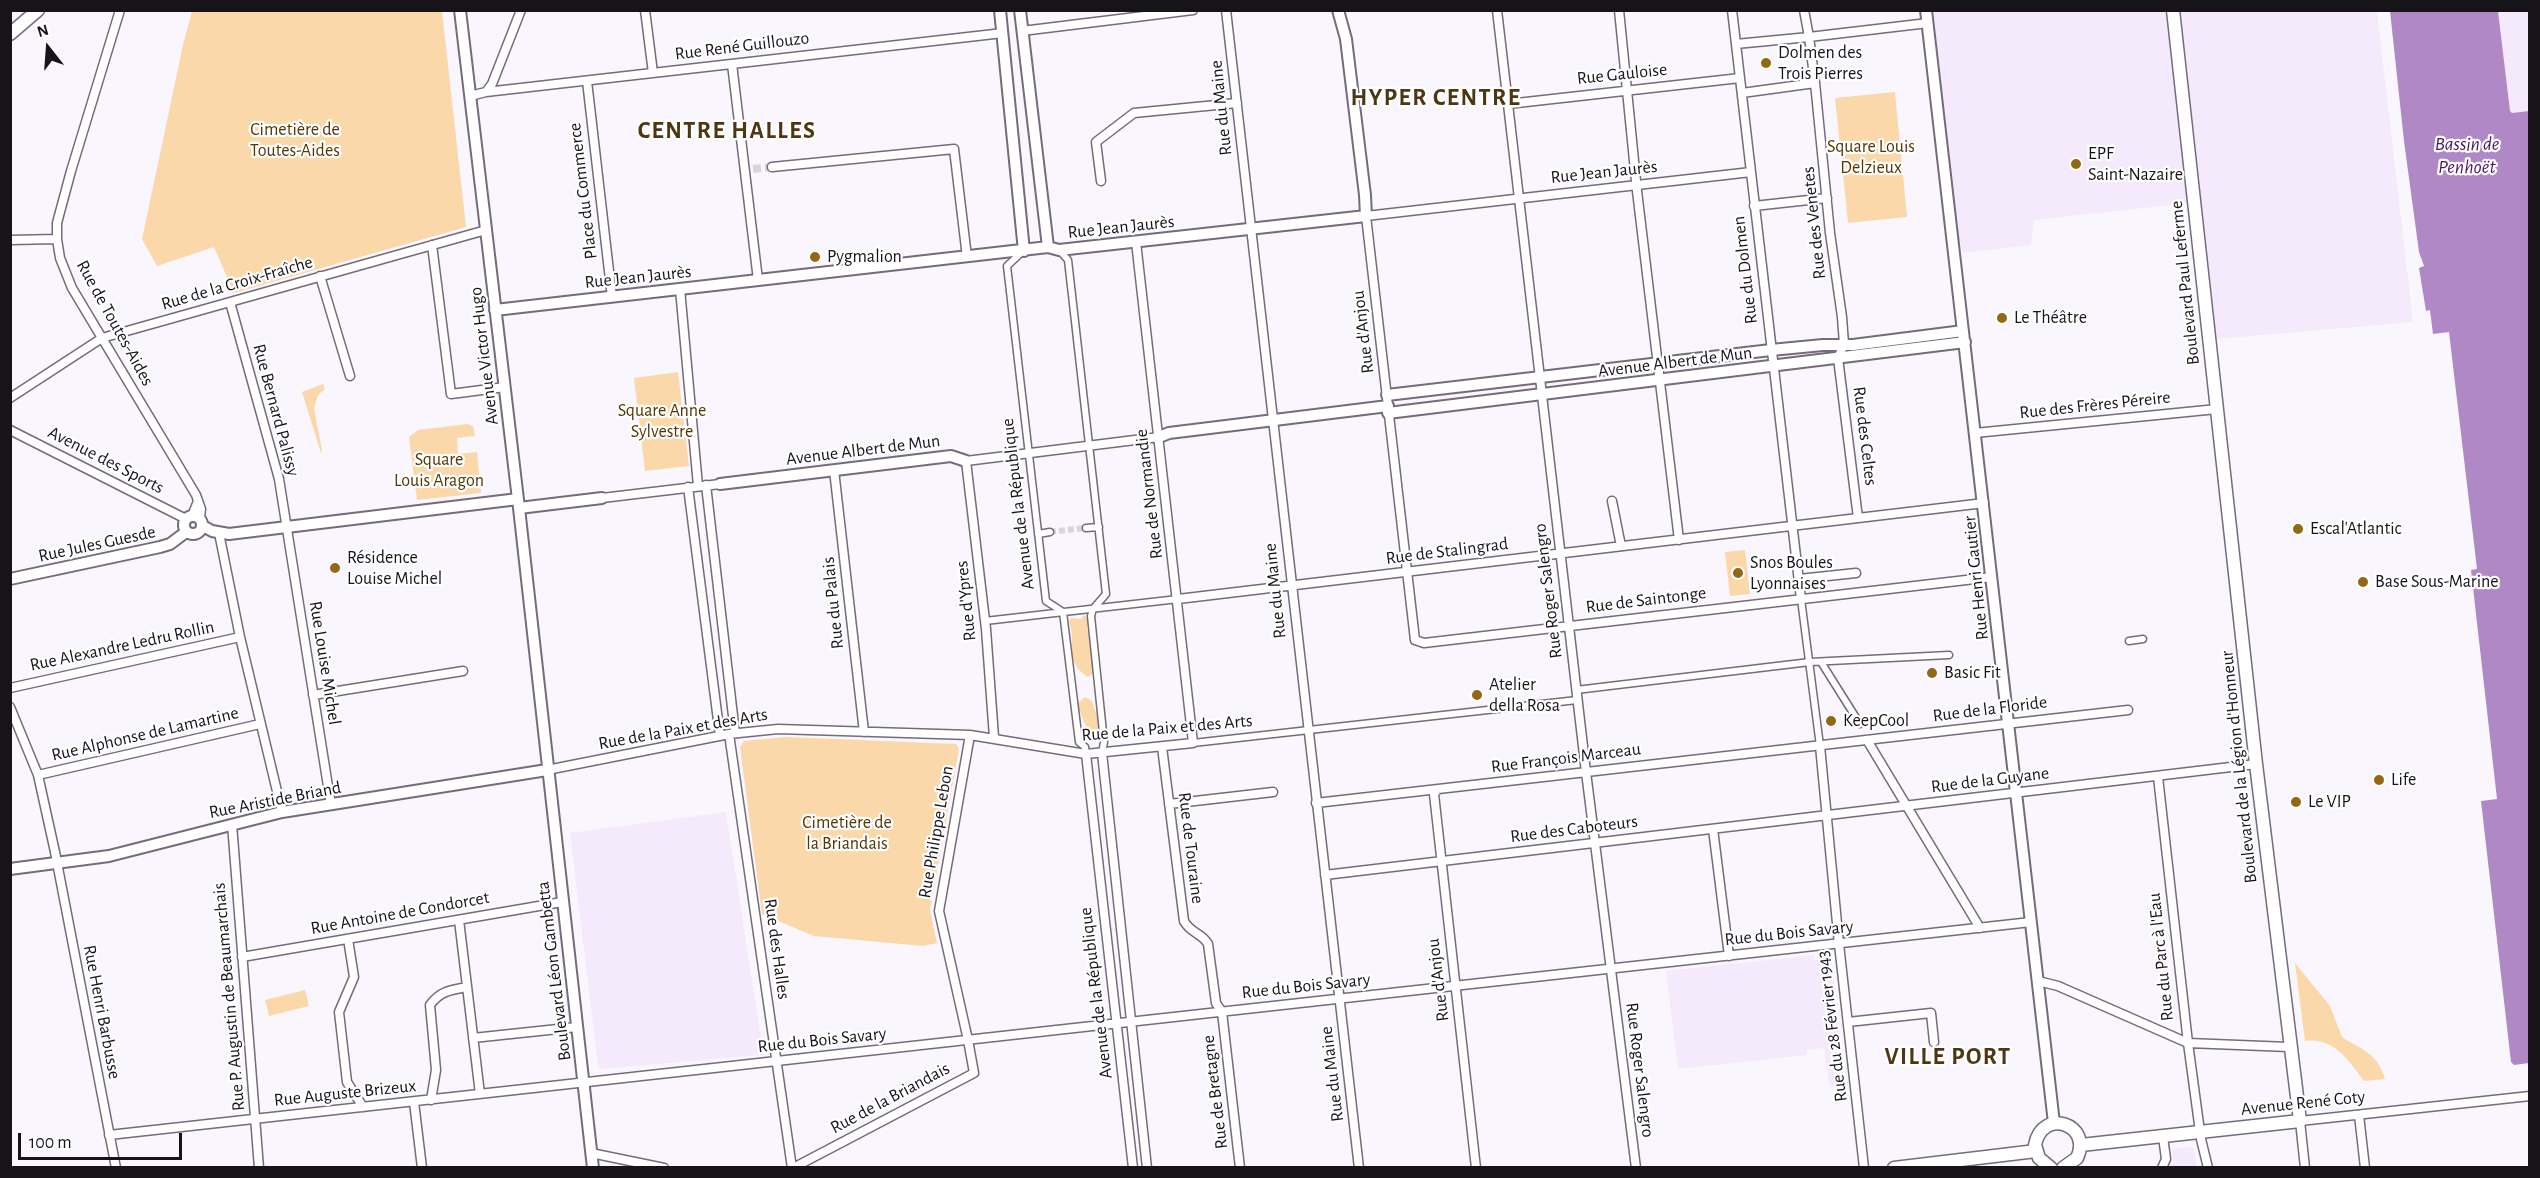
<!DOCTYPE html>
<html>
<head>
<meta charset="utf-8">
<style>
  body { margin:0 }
  #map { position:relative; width:2540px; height:1178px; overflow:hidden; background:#faf6fd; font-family:"Alegreya Sans",sans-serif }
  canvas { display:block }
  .frame { position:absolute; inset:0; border:12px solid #171419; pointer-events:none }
  .north { position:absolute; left:18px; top:18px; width:60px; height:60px; -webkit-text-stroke:4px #fff; paint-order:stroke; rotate:343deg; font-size:16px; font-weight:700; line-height:24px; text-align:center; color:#171419 }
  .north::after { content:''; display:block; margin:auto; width:21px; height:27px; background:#171419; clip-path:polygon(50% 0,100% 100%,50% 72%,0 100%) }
  .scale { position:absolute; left:18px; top:1133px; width:164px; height:27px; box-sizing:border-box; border:3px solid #171419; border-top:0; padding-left:8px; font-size:18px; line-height:21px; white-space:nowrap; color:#171419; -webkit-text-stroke:4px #fff; paint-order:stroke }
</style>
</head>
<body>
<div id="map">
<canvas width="2540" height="1178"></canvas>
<div class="frame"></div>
<div class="north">N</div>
<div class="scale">100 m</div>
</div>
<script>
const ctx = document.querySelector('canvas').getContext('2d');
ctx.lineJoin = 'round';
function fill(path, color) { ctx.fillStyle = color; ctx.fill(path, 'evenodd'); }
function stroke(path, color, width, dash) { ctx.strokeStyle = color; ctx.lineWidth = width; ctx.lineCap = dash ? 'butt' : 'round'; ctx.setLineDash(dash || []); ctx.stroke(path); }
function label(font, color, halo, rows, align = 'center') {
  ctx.font = font + ' "Alegreya Sans",sans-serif'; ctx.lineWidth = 4.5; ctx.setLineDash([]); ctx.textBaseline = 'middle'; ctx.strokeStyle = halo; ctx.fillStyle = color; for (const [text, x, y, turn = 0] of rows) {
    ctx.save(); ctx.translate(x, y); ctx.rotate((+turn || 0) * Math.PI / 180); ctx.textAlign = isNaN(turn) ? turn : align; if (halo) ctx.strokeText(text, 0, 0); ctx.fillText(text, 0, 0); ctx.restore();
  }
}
const built = new Path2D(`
  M1928,11H2377L2413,322L2216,339L2199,202L2034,220L2031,245L1963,253L1950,209Z
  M2498,11H2529V111L2512,113L2510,111Z
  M726,812L762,1045L759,1055L602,1069L598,1065L570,833Z
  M1814,955L1815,960L1831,959L1845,1083L1829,1085L1824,1048L1807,1050V1055L1678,1069L1666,971Z
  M2193,1147L2197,1167H2170L2173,1160L2172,1149Z`);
const green = new Path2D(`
  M192,11H442L466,227L234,293L214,247L157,266L142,239L183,45Z
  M1895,92L1907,217L1848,223L1835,98Z
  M678,372L689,466L645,471L634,378Z
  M323,384L325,389L318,395L314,408L322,450L321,453L302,392Z
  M467,424L473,426L475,436L457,438L458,454L477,452L481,493L417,500L409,437L418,430Z
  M1745,550L1750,594L1730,596L1725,552Z
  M1084,615L1089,619L1087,629L1092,641V674L1088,677C1063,662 1077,641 1069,622L1071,618L1081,619Z
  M1085,697L1092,701L1096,713L1100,719V726L1095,732L1087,729L1078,707L1079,702Z
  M786,737L956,744L959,749L930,910L937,943L923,946L814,936L762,914L740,747L744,741Z
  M2295,963L2330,1006L2342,1037C2363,1051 2377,1052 2385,1079L2364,1081C2348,1060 2334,1037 2305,1041Z
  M305,990L309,1006L269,1016L265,1000Z`);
const water = new Path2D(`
  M2390,11H2498L2510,111L2512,113L2529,111V1063L2514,1065L2511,1062L2481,801L2497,799L2471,570L2477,569L2449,332L2433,334L2430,310L2426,311L2419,268L2424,266L2419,252L2404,141Z`);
const pedestrianTunnel = new Path2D(`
  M1050,532L1086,528`);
const minorTunnel = new Path2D(`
  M753,169L772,167`);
const pedestrian = new Path2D(`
  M1059,250L1068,260L1106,594L1093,609L1091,616L1104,742L1102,753
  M1023,251L1007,266L1046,601L1063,612L1079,742L1085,747L1086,754
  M1086,528L1099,527
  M1038,534L1050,532
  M1801,599L1820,746
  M985,621L1178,599
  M2129,641L2143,639
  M1821,662L1860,724
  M1576,690L1810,662L1949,655
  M1193,743L1577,700`);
const minor = new Path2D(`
  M120,10L71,171L57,223V239L60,258L72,288L196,495L201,509L200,518
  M645,10L653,73
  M1226,10L1359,1168
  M1497,10L1586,772L1636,1168
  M1619,10L1637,191L1679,540
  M1732,10L1801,599
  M1804,10L1809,37L1928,23
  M1022,31L1193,10
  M1736,44L1809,37L1815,83L1742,93
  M732,64L758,280
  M587,81L612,297
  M1815,83L1830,233L1842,317L1844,344L1838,358L1858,518
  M486,92L1003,33
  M470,96L486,92L492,84L521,10
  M1508,104L1740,78
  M772,167L954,149L967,257
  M1751,172L1366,216L1415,640L1424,643L1992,577
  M1101,181L1096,142L1134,113L1237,103
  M1754,206L1827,198
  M10,240L57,239
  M432,245L451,394L505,387
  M320,276L350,376
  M680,289L698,486
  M230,302L279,479L331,805
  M10,398L102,338L486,230
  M10,430L186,519
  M1975,433L2217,409
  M834,470L864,732
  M706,485L735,733
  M688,487L720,736
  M602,498L720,484
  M1612,501L1621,546
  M192,516L198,501
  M219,533L240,637L282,812
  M1799,579L1856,573
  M1178,599L1984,503
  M10,688L240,637
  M313,695L463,671
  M10,707L38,775L55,852L116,1168
  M729,734L792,1168
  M994,737L986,629L966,461L1159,437
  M1867,740L1980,928
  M1820,746L1839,944L1864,1168
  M1162,747L1184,921C1190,933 1202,933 1208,944L1216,1003L1222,1012L1240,1168
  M1102,753L1147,1168
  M1086,754L1133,1168
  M547,770L729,734L778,729L970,735L1086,754L1193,743L1136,242
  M38,775L260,724
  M2158,777L2188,1043L2201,1139L2208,1168
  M1437,790L1434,794L1476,1168
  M1316,803L2128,710
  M1169,804L1273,792
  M232,824L259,1168
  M1713,829L1729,956
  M1325,875L2256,764
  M459,920L480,1094
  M348,939L354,977L339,1012L347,1082L363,1107
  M242,957L562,902
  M2038,981L2058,986L2188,1043L2289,1047
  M1848,1022L1931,1013L1934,1042
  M473,1038L577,1027
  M431,1100L436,1070L430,1005C440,991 451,990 467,987
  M414,1102L422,1168
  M2359,1115L2365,1168
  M109,1135L2031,922
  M591,1153L664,1168
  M793,1168L974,1073L968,1040L939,911L970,735
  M2162,1168L2166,1159L2163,1137
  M2305,1168L2300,1121L2530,1096`);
const tertiary = new Path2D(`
  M460,10L519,508L593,1168
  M1000,10L1024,251
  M1020,10L1048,247
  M1926,10L2054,1123
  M495,310L1048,247L1059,250L1366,216L1365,195L1346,39L1338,10
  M1387,395L1771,350L1823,345H1853L1963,331
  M1388,413L1965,342
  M1159,437L1169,433L1388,406
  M720,484L951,456L966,461
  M519,508L602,498
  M184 525a9 9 0 1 1 18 0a9 9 0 1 1-18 0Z
  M203,526L212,531L229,534L518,499
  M10,579L160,547L170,544L186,532
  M10,869L109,856L282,812L547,770`);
const secondary = new Path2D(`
  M10,34L38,10
  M2081,1145L2300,1121L2256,764L2173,10
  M1894,1168L2036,1151
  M2051,1168L2039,1158L2035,1145C2042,1107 2093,1124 2077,1158L2063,1168`);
const markers = [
  [1766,63,6,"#946714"],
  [2076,164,6,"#946714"],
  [815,257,6,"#946714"],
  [2002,318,6,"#946714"],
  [2298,529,6,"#946714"],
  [335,568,6,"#946714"],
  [1738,573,6,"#946714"],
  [2363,582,6,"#946714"],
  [1932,673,6,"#946714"],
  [1477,695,6,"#946714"],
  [1831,721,6,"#946714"],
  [2379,780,6,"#946714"],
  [2296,802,6,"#946714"]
];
const streetNames = [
  ["Rue René Guillouzo",742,46,-7],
  ["Rue Gauloise",1622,74,-6],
  ["Rue du Maine",1221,108,-96],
  ["Rue Jean Jaurès",1604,172,-6],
  ["Place du Commerce",583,191,-97],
  ["Rue des Venetes",1814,223,-96],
  ["Rue Jean Jaurès",1121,227,-6],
  ["Rue du Dolmen",1745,270,-97],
  ["Rue Jean Jaurès",638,277,-6],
  ["Rue de la Croix-Fraîche",237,283,-16],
  ["Boulevard Paul Leferme",2185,283,-96],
  ["Rue de Toutes-Aides",115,323,61],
  ["Rue d'Anjou",1363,332,-97],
  ["Avenue Victor Hugo",484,356,-97],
  ["Avenue Albert de Mun",1675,362,-7],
  ["Rue des Frères Péreire",2095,405,-6],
  ["Rue Bernard Palissy",276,410,75],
  ["Rue des Celtes",1865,436,83],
  ["Avenue Albert de Mun",863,450,-7],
  ["Avenue des Sports",106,460,27],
  ["Rue de Normandie",1149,494,-97],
  ["Avenue de la République",1018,504,-97],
  ["Rue Jules Guesde",97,544,-12],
  ["Rue de Stalingrad",1447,551,-7],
  ["Rue Henri Gautier",1976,578,-96],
  ["Rue du Maine",1275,591,-96],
  ["Rue Roger Salengro",1548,591,-97],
  ["Rue de Saintonge",1646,600,-7],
  ["Rue d'Ypres",966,601,-96],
  ["Rue du Palais",833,603,-96],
  ["Rue Alexandre Ledru Rollin",122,646,-12],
  ["Rue Louise Michel",325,663,81],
  ["Rue de la Floride",1990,709,-7],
  ["Rue de la Paix et des Arts",1167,728,-5],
  ["Rue de la Paix et des Arts",683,729,-10],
  ["Rue Alphonse de Lamartine",145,734,-13],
  ["Rue François Marceau",1566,758,-7],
  ["Boulevard de la Légion d'Honneur",2239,767,-96],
  ["Rue de la Guyane",1990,780,-7],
  ["Rue Aristide Briand",275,800,-11],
  ["Rue des Caboteurs",1574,829,-7],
  ["Rue Philippe Lebon",936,832,-80],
  ["Rue de Touraine",1191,848,83],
  ["Rue Antoine de Condorcet",400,913,-10],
  ["Rue du Bois Savary",1789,933,-6],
  ["Rue des Halles",777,949,82],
  ["Rue du Parc à l'Eau",2161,957,-96],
  ["Boulevard Léon Gambetta",554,971,-97],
  ["Rue d'Anjou",1438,980,-97],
  ["Rue du Bois Savary",1306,986,-6],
  ["Avenue de la République",1096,993,-97],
  ["Rue P. Augustin de Beaumarchais",229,997,-95],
  ["Rue Henri Barbusse",102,1012,79],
  ["Rue du 28 Février 1943",1832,1026,-97],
  ["Rue du Bois Savary",822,1040,-6],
  ["Rue Roger Salengro",1640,1070,83],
  ["Rue du Maine",1332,1074,-97],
  ["Rue de Bretagne",1215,1092,-97],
  ["Rue Auguste Brizeux",345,1093,-6],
  ["Rue de la Briandais",890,1098,-28],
  ["Avenue René Coty",2303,1103,-6]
];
const poiNames = [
  ["Dolmen des",1778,53],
  ["Trois Pierres",1778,74],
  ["EPF",2088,154],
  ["Saint-Nazaire",2088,175],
  ["Pygmalion",827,257],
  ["Le Théâtre",2014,318],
  ["Escal'Atlantic",2310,529],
  ["Résidence",347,558],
  ["Louise Michel",347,579],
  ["Snos Boules",1750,563],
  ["Lyonnaises",1750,584],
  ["Base Sous-Marine",2375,582],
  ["Basic Fit",1944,673],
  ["Atelier",1489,685],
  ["della Rosa",1489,706],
  ["KeepCool",1843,721],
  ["Life",2391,780],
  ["Le VIP",2308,802]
];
const parkNames = [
  ["Cimetière de",295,130],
  ["Toutes-Aides",295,151],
  ["Square Louis",1871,147],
  ["Delzieux",1871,168],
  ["Square Anne",662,411],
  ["Sylvestre",662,432],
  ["Square",439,460],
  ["Louis Aragon",439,481],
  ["Cimetière de",847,823],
  ["la Briandais",847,844]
];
const waterNames = [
  ["Bassin de",2467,144],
  ["Penhoët",2467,167]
];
const districtNames = [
  ["HYPER CENTRE",1436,98],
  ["CENTRE HALLES",727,131],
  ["VILLE PORT",1948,1057]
];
fill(built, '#f5e9fc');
fill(green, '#fad8aa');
fill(water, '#b088c5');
stroke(pedestrianTunnel, '#d8d4db', 6, [6, 3]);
stroke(minorTunnel, '#d8d4db', 8, [8, 4]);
stroke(pedestrian, '#756b7a', 9);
stroke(minor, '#756b7a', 11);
stroke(tertiary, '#756b7a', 14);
stroke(secondary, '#756b7a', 15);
stroke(pedestrian, '#fff', 6);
stroke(minor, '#fff', 8);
stroke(tertiary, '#fff', 10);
stroke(secondary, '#fff', 12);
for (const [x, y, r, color] of markers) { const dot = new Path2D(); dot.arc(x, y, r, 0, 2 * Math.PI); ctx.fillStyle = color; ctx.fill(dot); stroke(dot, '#fff', 2); }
label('18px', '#171419', '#fff', streetNames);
label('18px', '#171419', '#fff', poiNames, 'left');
label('18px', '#543600', '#fff', parkNames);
label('italic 20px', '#4c1862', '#fff', waterNames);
ctx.letterSpacing = '1.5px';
label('bold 24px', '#4d3612', '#fff', districtNames);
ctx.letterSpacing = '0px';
</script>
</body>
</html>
